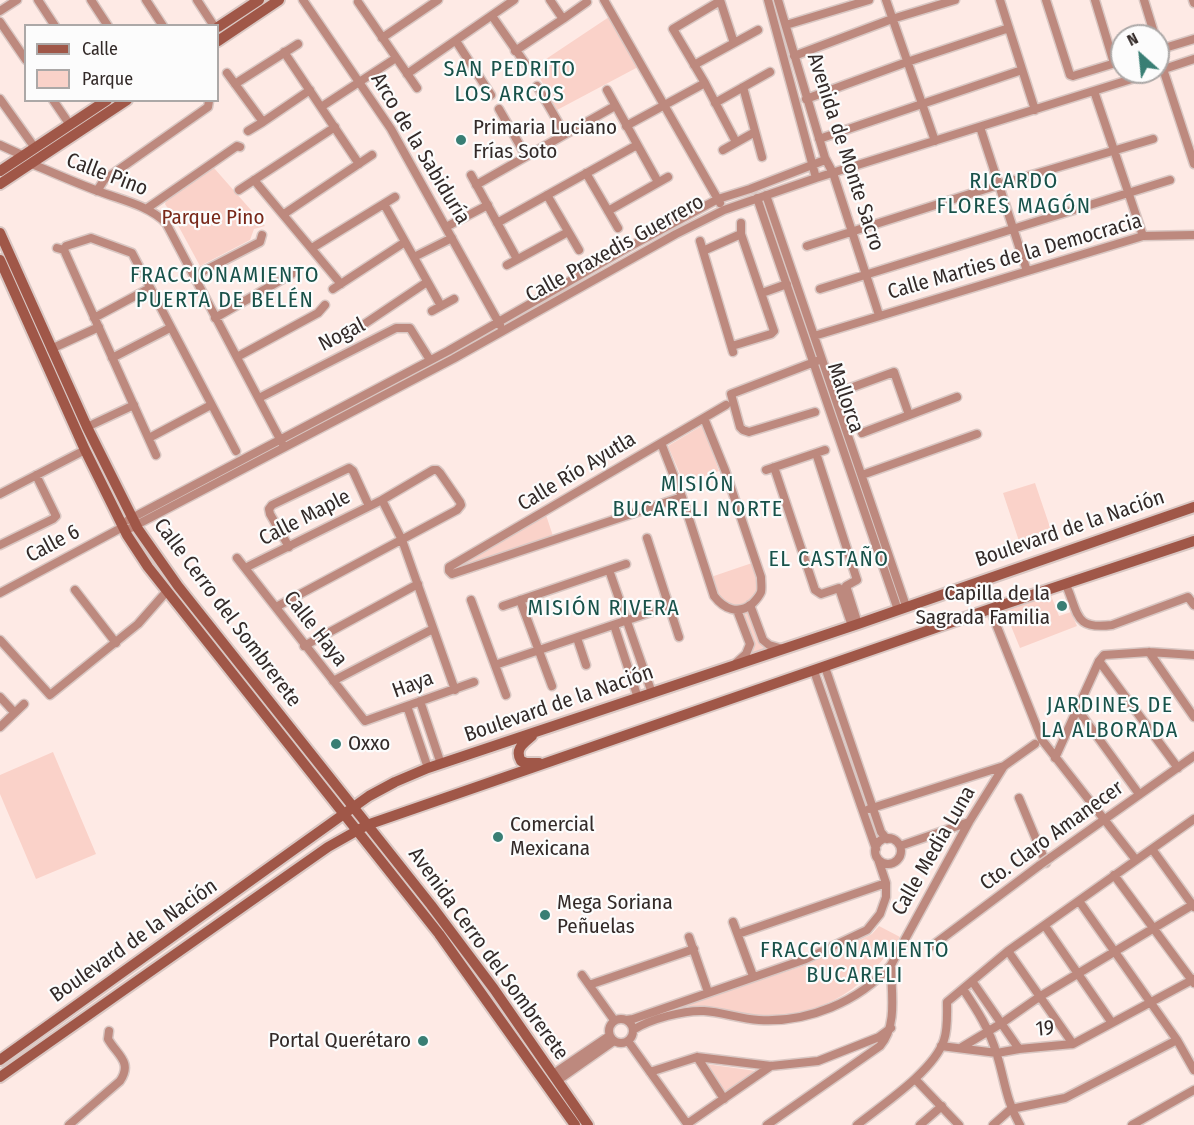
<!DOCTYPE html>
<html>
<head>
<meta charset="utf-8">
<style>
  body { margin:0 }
  #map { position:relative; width:1194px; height:1125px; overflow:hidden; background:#feeae5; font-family:"Fira Sans Condensed",sans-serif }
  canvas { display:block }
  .legend { position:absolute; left:24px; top:24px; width:195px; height:78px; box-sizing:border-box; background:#fcfcfc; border:2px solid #aca8a7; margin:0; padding:8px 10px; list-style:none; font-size:18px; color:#332a28 }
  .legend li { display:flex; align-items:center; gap:12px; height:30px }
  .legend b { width:30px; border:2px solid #aca8a7 }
  .north { position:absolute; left:1110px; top:24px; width:60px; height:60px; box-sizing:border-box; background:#fcfcfc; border:2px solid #aca8a7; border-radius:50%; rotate:333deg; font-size:16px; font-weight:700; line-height:24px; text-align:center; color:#332a28 }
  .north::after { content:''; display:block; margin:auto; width:21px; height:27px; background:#397e74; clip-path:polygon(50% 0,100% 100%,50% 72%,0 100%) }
</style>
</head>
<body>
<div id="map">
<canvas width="1194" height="1125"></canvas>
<ul class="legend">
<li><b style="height:8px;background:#a05748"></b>Calle</li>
<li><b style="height:16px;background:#fad2c9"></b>Parque</li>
</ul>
<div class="north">N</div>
</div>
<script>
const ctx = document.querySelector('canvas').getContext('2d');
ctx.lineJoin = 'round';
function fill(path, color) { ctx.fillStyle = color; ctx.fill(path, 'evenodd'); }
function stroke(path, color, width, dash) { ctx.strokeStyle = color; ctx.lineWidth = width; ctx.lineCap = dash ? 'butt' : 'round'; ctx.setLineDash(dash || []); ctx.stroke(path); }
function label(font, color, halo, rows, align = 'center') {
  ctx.font = font + ' "Fira Sans Condensed",sans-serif'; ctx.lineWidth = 4.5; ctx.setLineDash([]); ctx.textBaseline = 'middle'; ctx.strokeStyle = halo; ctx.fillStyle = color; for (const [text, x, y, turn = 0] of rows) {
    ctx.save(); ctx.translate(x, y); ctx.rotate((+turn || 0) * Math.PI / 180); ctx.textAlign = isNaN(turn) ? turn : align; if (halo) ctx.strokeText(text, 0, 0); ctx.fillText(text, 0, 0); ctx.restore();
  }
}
const green = new Path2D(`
  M609,17L638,67L557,110L534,67Z
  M214,168L265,226L254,229L250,240L200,266L173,216L165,204L166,201Z
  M703,425L719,471L684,483L668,446Z
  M1035,483L1053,536L1021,547L1003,493Z
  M546,515L553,536L454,572L452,568Z
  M755,562L761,591L750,605L763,640L782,649L734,665L750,644L737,610L720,603L708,578Z
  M1050,593L1059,616L1071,612L1077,626L1020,648L1004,609Z
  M53,752L96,854L36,879L0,794V775Z
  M879,926L900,937C864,989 824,1018 758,1015C733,1013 709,1007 685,1006V1004L806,965L872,934Z
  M706,1064L756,1071L725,1093Z`);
const street = new Path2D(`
  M38,0L55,26
  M91,0L108,26
  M146,0L163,26
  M197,0L214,26
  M303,0L391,129L500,325
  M604,0L720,203
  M720,0L734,43
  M768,0L816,178
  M778,0L825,158L833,173L879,315
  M886,0L935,141
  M1000,0L1035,110
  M1046,0L1070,75L1073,76L1122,61
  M1095,0L1114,63
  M1144,0L1155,36
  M1193,0L1194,3
  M720,1L673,29L705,83L736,142
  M358,2L417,88
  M0,11L17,0
  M492,16L527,66
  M563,19L587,2
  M0,22L26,60
  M786,25L869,0
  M382,38L438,0
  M456,41L491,95
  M1158,50L1194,39
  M515,51L563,19L550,0
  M284,52L359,164
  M794,56L892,19L955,0
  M694,65L758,30
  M1163,69L1194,164
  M1158,71L1194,59
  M227,73L263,122L310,90
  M407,74L514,0
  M235,84L298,44
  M537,86L565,134
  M743,87L762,157
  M607,90L658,182
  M1094,91L1143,236
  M0,99L35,148
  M806,99L907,62L1009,28
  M53,100L70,125
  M715,103L770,72
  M321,107L396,58
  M499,109L526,156
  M626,126L705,83
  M980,127L1027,271
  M248,131L263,122
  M819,139L1022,70
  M0,145L24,156
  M723,150L755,132
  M32,164C54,173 76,183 98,191C121,200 148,205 166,223L282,443
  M586,173L618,228
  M471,175L517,259
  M254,180L341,284
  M476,185L615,106
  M239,190L335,127
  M97,191L104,180L208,107L209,101
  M547,195L579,250
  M766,195L906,606
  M757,198L898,610
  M384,204L441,306
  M146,209L237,146L240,147
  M608,211L668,177
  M284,214L372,155
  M497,223L637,145
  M446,227L488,205
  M700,241L733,352
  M807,246L998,185L1153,139
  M57,248L64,250L66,246L91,238L132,253L236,451
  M312,248L395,197
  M64,250L156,455
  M703,251L741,234
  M414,257L452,238
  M507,265L568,232
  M194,276L260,242L262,235
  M333,289L405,242
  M820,289L1170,180
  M762,293L787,284
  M432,311L454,299
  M94,318L150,288
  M215,318L295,272
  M357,329L427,282
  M814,336L1143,236L1194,235
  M732,346L771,334L774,331L741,234V223
  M51,349L99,327
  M237,357L318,313L325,305
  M112,358L170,328
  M834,394L894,372L909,415
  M259,398L396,328H410L430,360
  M815,412L749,432L743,430L740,427L731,394L817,361
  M87,427L134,405
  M862,433L957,397
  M149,438L211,405
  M661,443L682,497L714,596C724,609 738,615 752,604C755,601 759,597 761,592C762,588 761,582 761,577L725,470L704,418
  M816,453L856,577L857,580L846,586L858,624
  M774,467L815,590L821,594L839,588L852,626
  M766,470L825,450
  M862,475L977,434
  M0,494L85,450
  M682,497L452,574L449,571V567L726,405
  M382,500L402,540L455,690
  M128,520L448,351L629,247L718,199L750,189L825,160
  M125,531L453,359L676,234L724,210L816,178L1154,72
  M647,538L679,637
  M0,545L53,519L56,516L36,475
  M289,547L270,514L269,509L272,505L349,468L353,471L369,506
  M237,558L365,721L474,682
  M245,568L382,500L433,470H437L440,473L460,502L461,505L457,510L276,607
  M609,570L652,693
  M1066,585C1079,614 1074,630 1112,625L1188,597L1194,605
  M75,590L116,643
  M0,593L123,527
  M471,600L506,695
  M520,600L552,686
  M750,605L763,640L769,645L783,649
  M503,606L626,564
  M990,609L1042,740L1136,860
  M614,625L638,698
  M577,638L586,665
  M0,640L50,695L138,624L167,591
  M304,646L418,584
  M1149,652L1194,717
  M1099,661L1178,768
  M736,663L746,654L750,644L737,610
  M495,665L669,606
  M825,667L881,832L887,839
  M814,671L876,849
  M333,681L433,629
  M0,697L14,712
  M420,701L441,764
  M407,706L428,768
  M1078,710L1139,794
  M0,727L24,704
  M1055,758L1099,661L1104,655L1149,652L1194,655
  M1019,798L1046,863
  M869,809L1004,766
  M875 851a13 13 0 1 1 26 0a13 13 0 1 1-26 0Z
  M900,846L969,822
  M1152,849L1194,907
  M1050,858L1194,756
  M1114,875L1194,983
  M1079,901L1177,1040L1194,1070
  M733,922L753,976
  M1045,926L1112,1023
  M738,934L886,883
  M689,937L708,992
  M932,946L1040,865
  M1008,951L1073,1044
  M582,975L614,1020
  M972,981L1019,1049
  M589,985L694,949
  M963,989C977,1010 990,1030 997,1055C1005,1081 1006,1101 1020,1125
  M609 1031a12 12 0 1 1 24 0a12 12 0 1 1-24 0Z
  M626,1020L633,1019L806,959L867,930L880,914L886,897V883L878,859
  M633,1030C650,1019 684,1010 704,1011C722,1012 740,1019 759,1020C807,1023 859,1002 891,965L969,822L1004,766L1035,744
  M628,1041L688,1125
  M941,1046L997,1053L1019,1049L1073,1044L1194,979
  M962,1047L1002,1023L1039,997L1194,904
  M697,1057L724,1099
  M650,1072L697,1057L771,1066L818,1061L879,1037L891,1028
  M553,1074L609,1036
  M915,1079L959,1125
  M557,1081L614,1041
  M687,1124L771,1066
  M69,1125L120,1081C133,1062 117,1055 108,1039L109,1031
  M767,1125L880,1046C898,1026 891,991 891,965
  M857,1125C882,1105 934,1071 944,1040C948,1028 947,1014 947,1002L1008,951L1194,819
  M920,1125L942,1106
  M993,1125L1011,1109L1065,1098L1177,1040
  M1132,1125L1194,1090`);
const secondary = new Path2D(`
  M218,27L259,0
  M218,41L279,0
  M0,171L107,100
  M0,184L127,100
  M0,233L87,427L138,529L178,586L431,905L494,989L588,1125
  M0,260L85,450L127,535L148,567L439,934L575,1125
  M532,736C524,743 514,749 521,761L526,763H539
  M0,1060L369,796L395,782L428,768L858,624L1194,507
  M0,1077L328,847L367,825L990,609L1194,541`);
const streetBridge = new Path2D(`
  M1040,865L1050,858`);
const markers = [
  [461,140,6,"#397e74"],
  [1062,606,6,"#397e74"],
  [336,744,6,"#397e74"],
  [498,837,6,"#397e74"],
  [545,915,6,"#397e74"],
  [423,1041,6,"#397e74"]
];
const poiNames = [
  ["Primaria Luciano",473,128],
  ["Frías Soto",473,152],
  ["Capilla de la",1050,594,"right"],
  ["Sagrada Familia",1050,618,"right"],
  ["Oxxo",348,744],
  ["Comercial",510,825],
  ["Mexicana",510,849],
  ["Mega Soriana",557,903],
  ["Peñuelas",557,927],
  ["Portal Querétaro",411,1041,"right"]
];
const streetNames = [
  ["Arco de la Sabiduría",420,149,59],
  ["Avenida de Monte Sacro",845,152,72],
  ["Calle Pino",107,175,21],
  ["Calle Praxedis Guerrero",615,249,-29],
  ["Calle Marties de la Democracia",1015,257,-16],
  ["Nogal",342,335,-27],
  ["Mallorca",845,398,71],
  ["Calle Río Ayutla",577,472,-31],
  ["Calle Maple",305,518,-27],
  ["Boulevard de la Nación",1070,529,-19],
  ["Calle 6",53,544,-28],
  ["Calle Cerro del Sombrerete",227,613,53],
  ["Calle Haya",315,629,52],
  ["Haya",413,685,-20],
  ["Boulevard de la Nación",559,704,-19],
  ["Cto. Claro Amanecer",1052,836,-36],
  ["Calle Media Luna",934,851,-60],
  ["Boulevard de la Nación",134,941,-35],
  ["Avenida Cerro del Sombrerete",488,954,54],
  ["19",1045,1029,-5]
];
const parkNames = [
  ["Parque Pino",213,218]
];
const neighbourhoodNames = [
  ["SAN PEDRITO",510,70],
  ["LOS ARCOS",510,95],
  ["RICARDO",1014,182],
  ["FLORES MAGÓN",1014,207],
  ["FRACCIONAMIENTO",225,276],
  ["PUERTA DE BELÉN",225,301],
  ["MISIÓN",698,485],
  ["BUCARELI NORTE",698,510],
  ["EL CASTAÑO",829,560],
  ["MISIÓN RIVERA",604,609],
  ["JARDINES DE",1110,706],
  ["LA ALBORADA",1110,731],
  ["FRACCIONAMIENTO",855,951],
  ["BUCARELI",855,976]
];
fill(green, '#fad2c9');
stroke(street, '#d9c7c3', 11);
stroke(secondary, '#d9c7c3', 14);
stroke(street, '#bd897e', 8);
stroke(secondary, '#a05748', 10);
stroke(streetBridge, '#d9c7c3', 11, []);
stroke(streetBridge, '#bd897e', 8);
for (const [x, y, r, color] of markers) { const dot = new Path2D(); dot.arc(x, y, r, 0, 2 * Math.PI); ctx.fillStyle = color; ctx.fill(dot); stroke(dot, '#fcfcfc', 2); }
label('21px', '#332a28', '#fcfcfc', poiNames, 'left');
label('21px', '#332a28', '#fcfcfc', streetNames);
label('21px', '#792819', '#fcfcfc', parkNames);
ctx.letterSpacing = '1.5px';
label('22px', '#19524a', '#fcfcfc', neighbourhoodNames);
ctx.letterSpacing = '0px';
</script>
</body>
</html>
